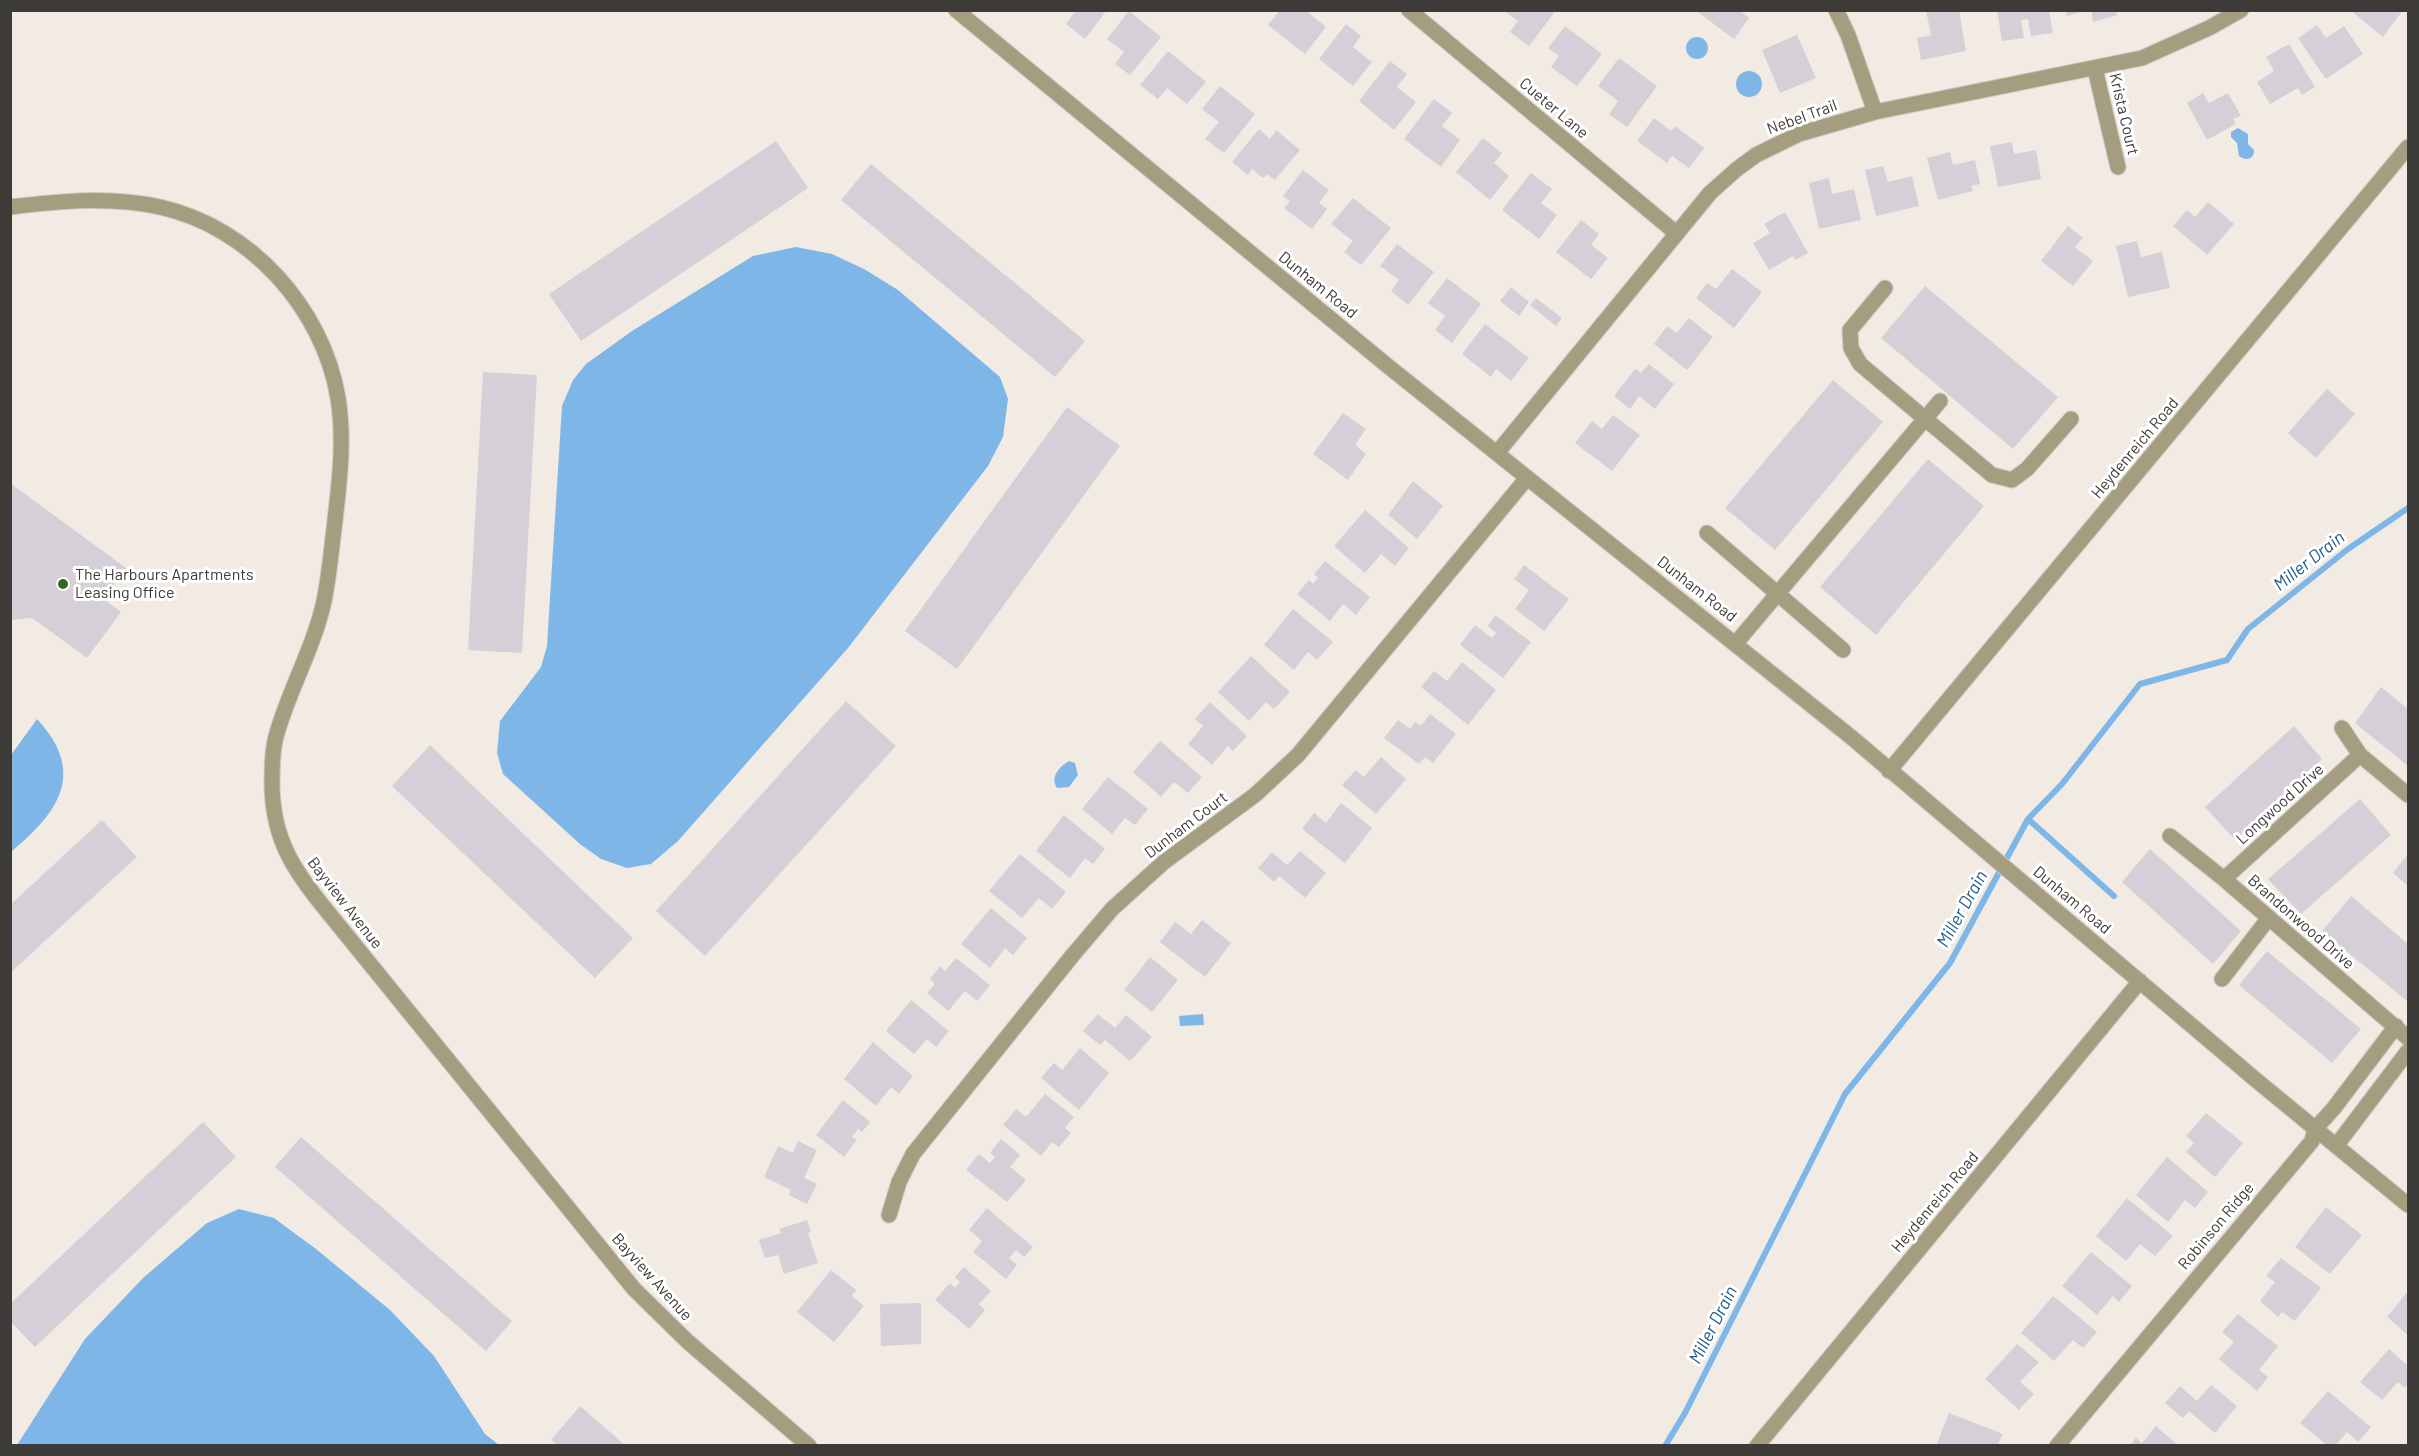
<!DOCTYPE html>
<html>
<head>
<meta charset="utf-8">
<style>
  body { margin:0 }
  #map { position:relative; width:2419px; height:1456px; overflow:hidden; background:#f1ebe3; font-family:Barlow,sans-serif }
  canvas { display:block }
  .frame { position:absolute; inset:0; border:12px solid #3d3b38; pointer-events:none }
</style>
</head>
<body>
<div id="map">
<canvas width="2419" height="1456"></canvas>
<div class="frame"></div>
</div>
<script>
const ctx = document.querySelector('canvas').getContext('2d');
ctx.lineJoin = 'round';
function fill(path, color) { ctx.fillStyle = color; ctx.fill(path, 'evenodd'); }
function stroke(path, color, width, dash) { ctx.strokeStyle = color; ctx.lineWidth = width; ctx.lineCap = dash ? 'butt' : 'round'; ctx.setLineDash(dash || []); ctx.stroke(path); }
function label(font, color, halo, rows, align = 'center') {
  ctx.font = font + ' Barlow,sans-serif'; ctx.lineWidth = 6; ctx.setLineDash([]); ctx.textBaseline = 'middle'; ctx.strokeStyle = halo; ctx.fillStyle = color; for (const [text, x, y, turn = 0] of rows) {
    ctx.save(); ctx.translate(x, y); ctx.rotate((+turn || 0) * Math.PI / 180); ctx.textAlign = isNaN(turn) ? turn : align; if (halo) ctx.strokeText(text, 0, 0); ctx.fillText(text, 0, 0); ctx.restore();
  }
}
const water = new Path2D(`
  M1686 48a11 11 0 1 1 22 0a11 11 0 1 1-22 0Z
  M1736 84a13 13 0 1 1 26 0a13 13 0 1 1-26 0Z
  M2238,128L2248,134V144L2254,150C2254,160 2246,161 2239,156L2237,143L2231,137V132Z
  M796,247L832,254L864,269L898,290L1000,377L1008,399L1003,437L988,466L848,648L678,841L651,864L627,868L601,859L580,844L503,774L497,753L500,721L541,667L547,646L562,406L573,380L586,364L632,331L753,256Z
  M37,719C87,773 59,812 11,852V755Z
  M1069,761L1075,763L1078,775L1069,787L1057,788C1050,777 1059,767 1069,761Z
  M1203,1014L1204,1025L1180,1026L1179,1016Z
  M239,1209L274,1218L316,1249L390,1310L434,1356L485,1434L499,1445H17L85,1339L143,1278L207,1223Z`);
const stream = new Path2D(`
  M2028,819L2114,896
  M1665,1446L1685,1413L1845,1094L1950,963L2028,819L2062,784L2140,684L2227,660L2248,629L2348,549L2408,508`);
const building = new Path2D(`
  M1076,10H1107L1085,39L1066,24Z
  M1280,10H1305L1326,27L1305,54L1268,25Z
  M1503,10H1551L1554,13L1529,46L1510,32L1518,21Z
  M1695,10H1739L1749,18L1734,39Z
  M1926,10H1959L1966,51L1921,60L1917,38L1931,35Z
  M1997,10H2049L2053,33L2031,36L2028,19L2021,20L2024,38L2002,41Z
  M2065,10H2085V11L2067,16Z
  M2091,10H2116L2117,15L2093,22Z
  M2350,10H2403L2383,37Z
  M1129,11L1161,37L1130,75L1115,64L1124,52L1107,39Z
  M1346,24L1361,36L1353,47L1372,62L1353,86L1319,59Z
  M2317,25L2326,38L2344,26L2363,54L2326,79L2298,38Z
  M1565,26L1602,54L1577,86L1551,67L1559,56L1548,48Z
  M1797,35L1816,78L1780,93L1762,50Z
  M2289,44L2315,87L2302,95L2298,88L2270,104L2257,82L2274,71L2266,57Z
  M1168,51L1206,82L1187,104L1167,88L1158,99L1140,85Z
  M1619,58L1657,86L1627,127L1609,114L1618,101L1598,86Z
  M1390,61L1407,74L1397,87L1416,102L1394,130L1359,101Z
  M1220,86L1255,114L1224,153L1205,139L1219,122L1202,109Z
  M2203,93L2209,103L2228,93L2241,116L2233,119L2236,124L2207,140L2187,103Z
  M1434,99L1452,113L1442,126L1460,140L1441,167L1404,139Z
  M1654,118L1671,131L1675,126L1704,148L1689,168L1672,156L1667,163L1637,141Z
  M1259,129L1270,139L1276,130L1300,150L1275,180L1267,174L1263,178L1252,169L1248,175L1232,162Z
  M1483,138L1502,153L1494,163L1509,176L1490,200L1456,172Z
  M776,141L808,188L581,341L549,294Z
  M2012,142L2014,154L2036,150L2041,179L1998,187L1990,146Z
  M1950,152L1953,165L1975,160L1980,184L1971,186L1973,191L1938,200L1927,158Z
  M871,164L1085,341L1055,377L841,200Z
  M1883,166L1888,182L1912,176L1919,206L1876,216L1865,170Z
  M1303,170L1329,190L1319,203L1327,209L1312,229L1284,208L1290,201L1283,196Z
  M1531,173L1552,189L1541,203L1557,215L1539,239L1502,210Z
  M1829,178L1832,194L1854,189L1861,220L1819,229L1809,183Z
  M1353,198L1391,228L1361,265L1344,252L1353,241L1331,224Z
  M2208,202L2234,224L2207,255L2173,226L2187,210L2195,217Z
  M1785,212L1808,253L1795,260L1793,256L1769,270L1753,243L1770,233L1764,224Z
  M1581,220L1599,234L1591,245L1608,258L1591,279L1556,252Z
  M2068,226L2083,238L2075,247L2093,261L2073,286L2041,261Z
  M2137,241L2141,257L2162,252L2170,288L2128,297L2116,246Z
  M1397,244L1434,272L1408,305L1391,291L1399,280L1380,266Z
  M1732,269L1762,292L1734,328L1696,298L1707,283L1716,289Z
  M1447,278L1481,304L1452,343L1435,330L1445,316L1428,303Z
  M1925,286L2058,397L2013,449L1881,338Z
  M1511,287L1529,302L1519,316L1500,301Z
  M1536,298L1562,318L1556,326L1530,305Z
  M1689,318L1713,337L1687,370L1654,344L1667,326L1677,333Z
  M1485,324L1529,358L1511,381L1496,369L1491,377L1462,354Z
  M1649,364L1674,384L1655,409L1639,396L1630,409L1614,396L1635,369L1641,373Z
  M483,372L537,375L522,653L468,650Z
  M1833,380L1883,422L1775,550L1725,508Z
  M2327,389L2355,414L2316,458L2288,433Z
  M1067,407L1120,446L957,669L905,631Z
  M1343,413L1366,429L1355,445L1366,454L1348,480L1313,454Z
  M1613,415L1640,435L1612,471L1575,443L1592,421L1602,429Z
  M1928,459L1984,506L1876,635L1820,587Z
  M1413,481L1443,506L1417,539L1388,515Z
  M10,483L126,568L103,599L121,612L87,658L32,618L10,620Z
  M1365,510L1409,548L1395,566L1381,554L1365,573L1334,546Z
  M1325,561L1370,597L1356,615L1343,604L1330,621L1297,594L1309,580L1313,584L1318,578L1314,574Z
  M1524,565L1569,599L1544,631L1515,609L1529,590L1514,579Z
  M1293,609L1333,642L1317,660L1308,652L1294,670L1264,645Z
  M1495,615L1531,642L1503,678L1460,645L1475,625L1492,638L1496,633L1488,626Z
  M1251,656L1290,692L1274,709L1266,702L1249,721L1218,692Z
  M1462,662L1496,690L1468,725L1421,687L1434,671L1447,681Z
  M2381,687L2408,709V766L2355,723Z
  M846,701L896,746L705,956L656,911Z
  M1210,702L1247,736L1233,751L1228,746L1212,765L1188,744L1203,726L1195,719Z
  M1430,714L1456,734L1433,763L1425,757L1419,764L1384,738L1398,720L1410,729L1415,722L1421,726Z
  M2294,726L2322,759L2235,840L2205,807Z
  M1160,741L1202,777L1188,793L1174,782L1161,797L1133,772Z
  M430,745L633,938L595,978L392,786Z
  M1381,757L1406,779L1376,814L1342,785L1356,770L1364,777Z
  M1108,777L1148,809L1135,825L1125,818L1112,834L1082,809Z
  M2360,799L2391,835L2301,914L2268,879Z
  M1341,803L1372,828L1345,863L1302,829L1314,813L1326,823Z
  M1064,815L1105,849L1093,864L1085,858L1070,878L1036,851Z
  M102,820L137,857L10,973V905Z
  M2150,849L2241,931L2213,964L2122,882Z
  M1300,851L1326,873L1305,898L1279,876L1274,882L1258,868L1272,852L1287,865Z
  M1020,854L1066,892L1052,909L1039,898L1022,918L989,891Z
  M2408,854V886L2393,873Z
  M2351,896L2408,944V1002L2322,931Z
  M991,908L1027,938L1013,955L1005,948L990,968L961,944Z
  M1202,920L1231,943L1205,977L1160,942L1175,922L1191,934Z
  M2267,951L2361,1029L2332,1063L2239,985Z
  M1150,957L1178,980L1152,1012L1124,990Z
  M956,958L990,985L977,1001L965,991L948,1011L927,993L935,984L930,979L940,966L945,971Z
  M911,1000L949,1031L936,1047L927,1039L914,1054L886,1031Z
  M1098,1014L1115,1028L1126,1015L1152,1037L1130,1061L1105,1040L1100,1045L1083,1031Z
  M873,1042L913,1076L899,1094L891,1087L876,1106L844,1079Z
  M1080,1048L1109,1073L1079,1110L1041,1078L1054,1063L1062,1070Z
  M1045,1094L1074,1117L1065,1128L1071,1133L1059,1147L1052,1142L1041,1156L1003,1125L1016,1109L1026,1117Z
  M843,1100L870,1122L862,1132L858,1129L852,1137L857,1140L844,1157L816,1135Z
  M2206,1113L2243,1143L2215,1177L2186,1152L2194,1143L2186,1136Z
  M203,1122L236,1157L35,1347L10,1321V1304Z
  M301,1137L512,1321L486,1351L275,1167Z
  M1001,1139L1020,1155L1010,1167L1026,1180L1007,1202L966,1170L979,1154L990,1163L995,1157L990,1153Z
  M798,1141L817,1150L804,1178L817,1184L807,1204L789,1195L791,1190L764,1177L778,1146L793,1153Z
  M2167,1157L2208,1192L2195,1208L2185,1200L2168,1222L2136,1195Z
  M2127,1198L2173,1236L2155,1256L2140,1244L2126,1261L2096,1236Z
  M2326,1207L2362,1235L2330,1274L2295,1247Z
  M987,1208L1033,1247L1024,1257L1016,1250L1009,1258L1017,1265L1006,1279L973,1252L982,1241L969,1230Z
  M807,1220L811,1232L808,1233L818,1263L784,1274L778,1255L765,1258L759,1240L781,1233L779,1229Z
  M2091,1252L2132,1286L2119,1302L2113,1296L2097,1315L2062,1286Z
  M2281,1258L2321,1288L2295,1321L2282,1312L2278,1317L2260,1301L2275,1282L2266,1276Z
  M964,1267L991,1291L979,1304L985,1310L969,1329L935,1300L950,1283L955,1288L960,1282L955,1277Z
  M831,1270L856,1290L852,1296L864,1306L834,1342L797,1312Z
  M2408,1291V1335L2387,1317Z
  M2053,1296L2097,1332L2083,1348L2073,1340L2054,1361L2021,1333Z
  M921,1303V1344L881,1346L880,1304Z
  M2238,1314L2278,1346L2259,1370L2268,1377L2257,1391L2219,1359L2234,1342L2222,1332Z
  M2017,1344L2039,1362L2020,1382L2034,1394L2019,1410L1985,1379Z
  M2389,1349L2408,1366V1383L2405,1388L2398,1382L2382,1400L2360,1382Z
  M2211,1385L2237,1406L2215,1433L2189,1411L2183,1418L2165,1403L2180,1386L2197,1401Z
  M2328,1391L2371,1427L2358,1442L2347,1432L2335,1446H2328L2300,1423Z
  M580,1406L626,1446H558L551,1440Z
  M1949,1413L2003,1434L1997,1446H1936Z
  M2156,1426L2179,1446H2129L2136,1438L2142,1443Z`);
const minor = new Path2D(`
  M956,10L1389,367L1851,737L2256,1080L2408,1205
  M1409,10L1676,233
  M1836,10L1848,35L1875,112
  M2095,69L2118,167
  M10,207C60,201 110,196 160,207C250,227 323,308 338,398C345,442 339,485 334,529C331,553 329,577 324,601C314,647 290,688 277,733C272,749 272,769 272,786C273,840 294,871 327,911L634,1289L687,1341L809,1446
  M1885,288L1850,330L1851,348L1860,364L1992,475L2012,480L2027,469L2071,419
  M1497,453L1710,193L1737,169L1756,155L1799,134L1875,112L2142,58L2209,28L2241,10
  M1707,533L1843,650
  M1736,643L1940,401
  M2342,728L2360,755L2408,795
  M1889,771L2408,147
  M2170,836L2224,879L2408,1038
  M2224,879L2360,755
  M2222,979L2268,919
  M2336,1146L2408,1051
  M889,1215L899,1182L913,1154L1072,956L1112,909L1164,862L1255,795L1298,755L1527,478
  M1757,1446L2140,981
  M2057,1446L2312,1141L2315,1129L2334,1108L2396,1026`);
const markers = [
  [63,584,6,"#376524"]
];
const streetNames = [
  ["Cueter Lane",1554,108,40],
  ["Krista Court",2124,114,77],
  ["Nebel Trail",1802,117,-20],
  ["Dunham Road",1318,285,39],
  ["Heydenreich Road",2135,448,-50],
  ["Dunham Road",1697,589,38],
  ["Longwood Drive",2280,804,-42],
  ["Dunham Court",1186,825,-37],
  ["Dunham Road",2072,900,40],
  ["Bayview Avenue",345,903,52],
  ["Brandonwood Drive",2301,922,41],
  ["Heydenreich Road",1935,1202,-50],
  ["Robinson Ridge",2216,1226,-50],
  ["Bayview Avenue",652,1277,48]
];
const poiNames = [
  ["The Harbours Apartments",75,575],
  ["Leasing Office",75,593]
];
const waterNames = [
  ["Miller Drain",2309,561,-38],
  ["Miller Drain",1962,909,-61],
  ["Miller Drain",1713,1325,-63]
];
fill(water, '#7eb6e8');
stroke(stream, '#7eb6e8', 6);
fill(building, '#d5d0d8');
stroke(minor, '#cdc8c1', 17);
stroke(minor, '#a59d80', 15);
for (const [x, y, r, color] of markers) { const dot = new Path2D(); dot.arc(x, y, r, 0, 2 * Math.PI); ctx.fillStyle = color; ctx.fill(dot); stroke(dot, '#fff', 2); }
label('16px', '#3d3b38', '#fff', streetNames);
label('16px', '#3d3b38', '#fff', poiNames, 'left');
label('italic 18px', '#1e5a89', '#fff', waterNames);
</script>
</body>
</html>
